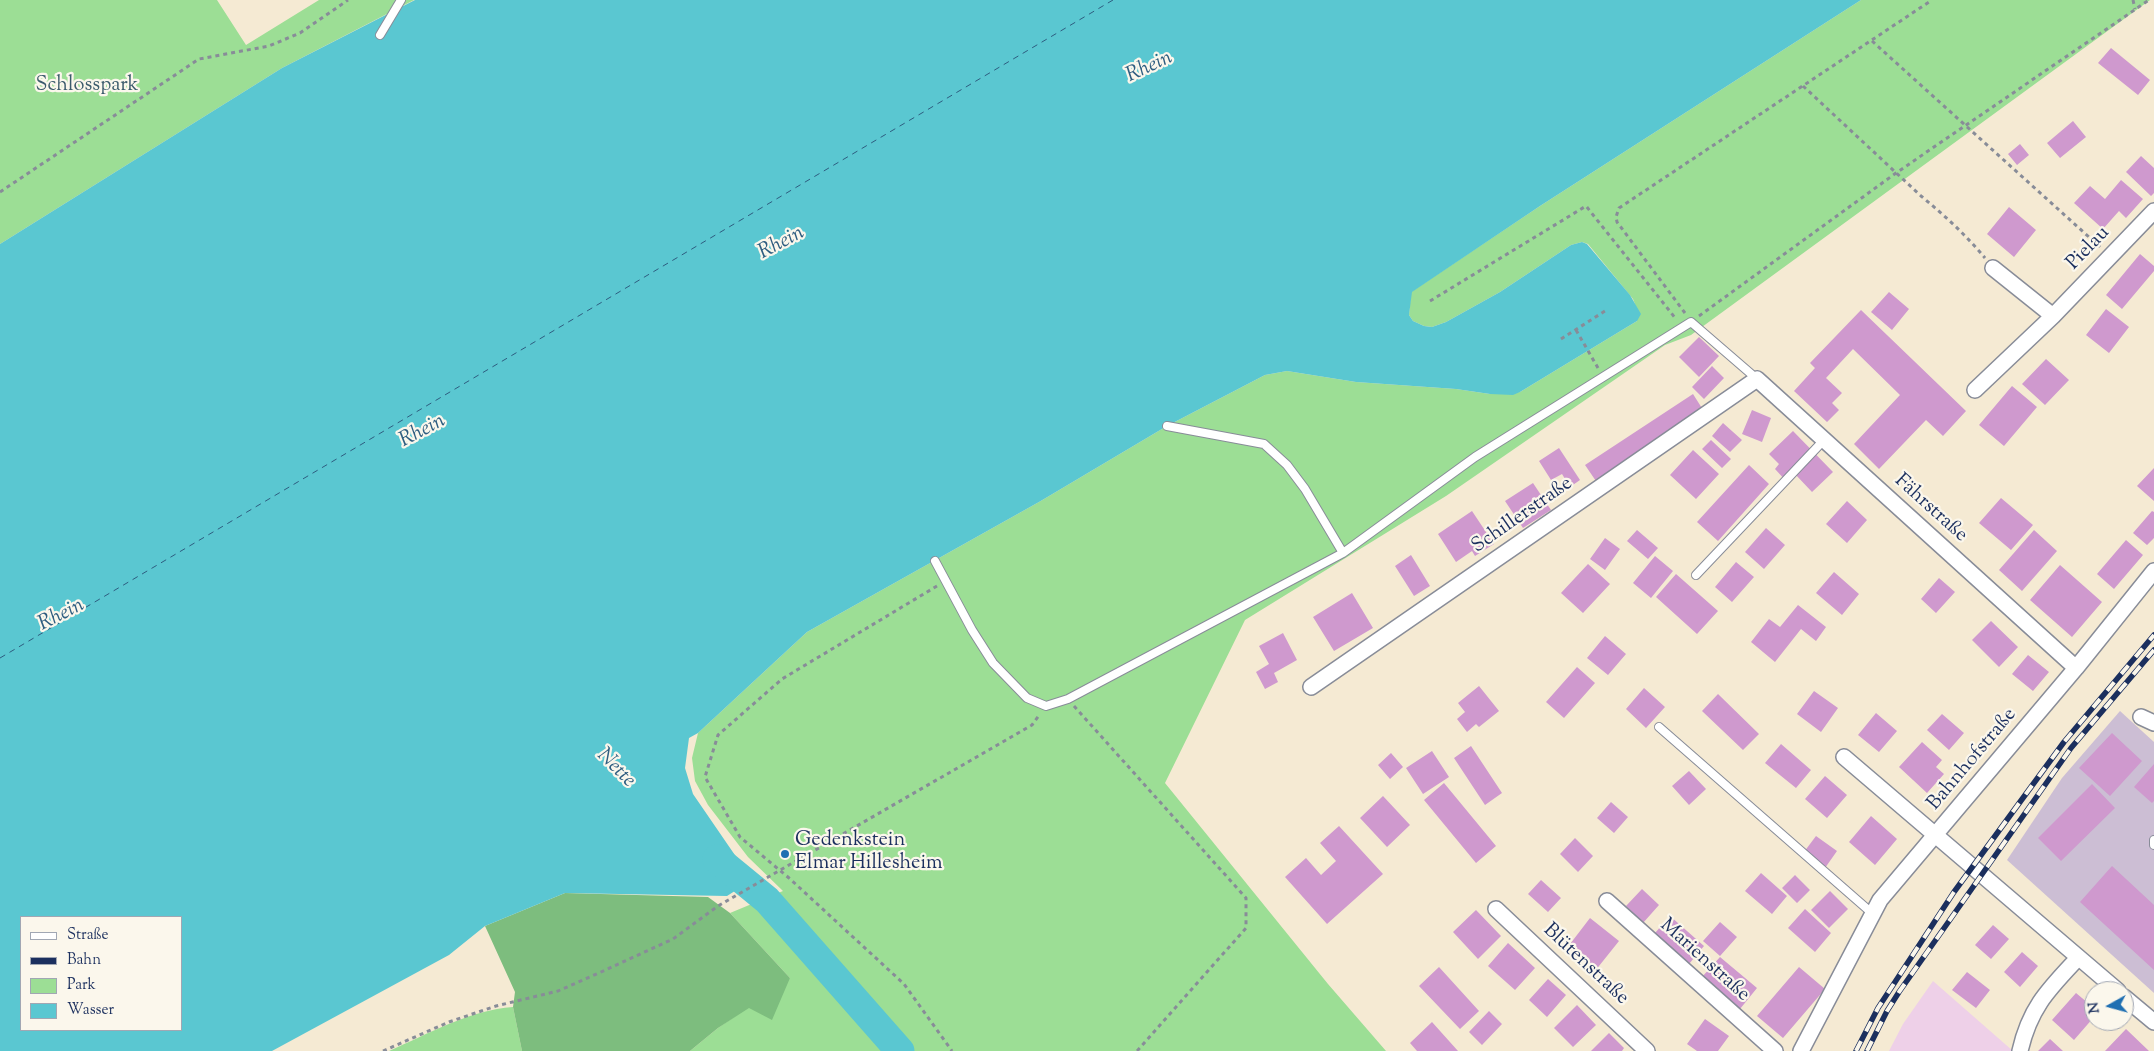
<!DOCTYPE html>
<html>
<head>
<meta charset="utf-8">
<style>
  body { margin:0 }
  #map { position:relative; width:2154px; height:1051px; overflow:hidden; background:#f5ead3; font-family:"Sorts Mill Goudy",serif }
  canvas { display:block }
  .legend { position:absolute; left:20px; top:916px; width:162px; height:115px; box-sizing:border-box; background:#fbf7ec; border:1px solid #a1a7b3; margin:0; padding:6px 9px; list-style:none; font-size:15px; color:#1b2f5e }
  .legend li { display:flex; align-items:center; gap:10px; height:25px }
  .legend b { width:25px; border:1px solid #a1a7b3 }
  .north { position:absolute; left:2084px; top:981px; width:50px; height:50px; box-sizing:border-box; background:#fbf7ec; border:1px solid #a1a7b3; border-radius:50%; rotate:263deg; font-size:14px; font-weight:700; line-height:20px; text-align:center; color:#1b2f5e }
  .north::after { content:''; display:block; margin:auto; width:18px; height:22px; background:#1f6fb2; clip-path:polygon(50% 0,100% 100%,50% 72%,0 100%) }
</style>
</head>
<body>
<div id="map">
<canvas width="2154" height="1051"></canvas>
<ul class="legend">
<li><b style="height:6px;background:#fff"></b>Straße</li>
<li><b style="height:6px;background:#1b2f5e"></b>Bahn</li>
<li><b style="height:14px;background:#9cde95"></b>Park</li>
<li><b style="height:14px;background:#5ac7d1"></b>Wasser</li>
</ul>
<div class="north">N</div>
</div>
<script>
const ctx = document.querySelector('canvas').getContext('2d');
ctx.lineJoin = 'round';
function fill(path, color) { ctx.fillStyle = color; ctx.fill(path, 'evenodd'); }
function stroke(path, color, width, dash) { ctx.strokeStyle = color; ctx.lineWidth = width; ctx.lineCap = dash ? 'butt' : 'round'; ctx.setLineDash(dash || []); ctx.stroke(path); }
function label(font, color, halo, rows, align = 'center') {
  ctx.font = font + ' "Sorts Mill Goudy",serif'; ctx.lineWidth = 4.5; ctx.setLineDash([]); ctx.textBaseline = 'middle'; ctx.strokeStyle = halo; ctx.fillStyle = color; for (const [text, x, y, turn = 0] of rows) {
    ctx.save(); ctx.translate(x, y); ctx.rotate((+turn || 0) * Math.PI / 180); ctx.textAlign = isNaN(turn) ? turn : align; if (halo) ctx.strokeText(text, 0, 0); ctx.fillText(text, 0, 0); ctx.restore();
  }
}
const built = new Path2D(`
  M1933,981L2013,1051H1889L1903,1024Z`);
const industrial = new Path2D(`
  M2120,711L2154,742V993L2007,860L2062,778Z`);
const green = new Path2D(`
  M0,0H217L246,45L319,0H414L282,68L0,244Z
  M1861,0H2150L1691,335L1665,345L1446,496L1245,620L1165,783L1328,984L1386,1051H690L718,1028L790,978L730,913L783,891L748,857L708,805L695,781L692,758L698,733L807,632L1039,502L1167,426L1265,375L1287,371L1356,382L1456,389L1490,394L1520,392L1637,321L1635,304L1633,299L1588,244L1582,242L1571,245L1500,292L1446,322L1432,327L1424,326L1413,321L1409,315L1411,292L1540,206Z
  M513,1007L522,1051H389C428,1034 470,1010 513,1007Z`);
const forest = new Path2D(`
  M565,893L708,897L730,913L790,978L772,1020L749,1008L718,1028L690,1051H522L513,1007L515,992L485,926Z`);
const water = new Path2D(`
  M415,0H1861L1540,206L1412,292L1409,315L1413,321L1424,326L1432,327L1446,322L1500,292L1571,245L1582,242L1587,244L1630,295L1641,314L1637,321L1520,392L1513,395L1490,394L1456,389L1356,382L1287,371L1265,375L1167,426L1039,502L807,632L698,733L689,738L685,768L693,794L752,880L727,896L565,893L485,926L449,955L272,1051H0V244L282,68ZM21,917H181V1030H21Z`);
const river = new Path2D(`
  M717,859L767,900L900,1051`);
const ferry = new Path2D(`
  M0,658L1113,0`);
const building = new Path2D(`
  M2111,48L2150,80L2138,95L2098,63Z
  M2073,121L2086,137L2060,158L2047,143Z
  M2020,144L2029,155L2017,165L2008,154Z
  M2141,156L2154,168V193L2151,196L2126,172Z
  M2121,180L2143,199L2126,218L2119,211L2103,229L2074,203L2090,186L2105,199Z
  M2009,207L2036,230L2014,257L1987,234Z
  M2140,254L2154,266V271L2122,309L2106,295Z
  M1889,292L1909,309L1892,330L1871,312Z
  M2106,309L2129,327L2109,353L2086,335Z
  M1861,310L1966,411L1943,436L1926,420L1879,469L1854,444L1900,395L1853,349L1826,378L1842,393L1832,403L1839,410L1827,422L1794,391L1815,368L1810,363Z
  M1699,337L1719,356L1699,377L1679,357Z
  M2046,359L2069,380L2045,405L2022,384Z
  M1712,366L1724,378L1704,399L1692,387Z
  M2012,386L2037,407L2004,446L1979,425Z
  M1693,394L1705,413L1598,484L1585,465Z
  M1752,410L1771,418L1762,442L1742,434Z
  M1723,423L1742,440L1730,452L1712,436Z
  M1793,431L1833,472L1812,492L1795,474L1787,482L1775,469L1779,464L1769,454Z
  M1711,440L1731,459L1722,468L1702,449Z
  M1559,448L1580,480L1570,487L1562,474L1551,480L1539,461Z
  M1693,450L1719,474L1696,499L1670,475Z
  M1749,465L1769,484L1718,541L1697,522Z
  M2154,468V501L2137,486Z
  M1533,483L1551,510L1523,528L1505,501Z
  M2001,498L2033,525L2011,550L1979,523Z
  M1847,501L1867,520L1847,543L1826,524Z
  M1472,511L1494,544L1475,556L1472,551L1456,562L1438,534Z
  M2152,511L2154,512V538L2147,545L2133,533Z
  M1766,528L1785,545L1764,569L1745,552Z
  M1637,530L1658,548L1648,559L1627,541Z
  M2034,530L2057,551L2022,591L1999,570Z
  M1605,538L1620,549L1605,570L1590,559Z
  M2126,540L2143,555L2114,589L2097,574Z
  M1411,555L1430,586L1414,596L1395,566Z
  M1655,556L1673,571L1651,598L1633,583Z
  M1736,562L1754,577L1732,602L1715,587Z
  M1588,564L1610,584L1583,613L1561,593Z
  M2060,565L2102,602L2072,637L2030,600Z
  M1834,572L1859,594L1842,615L1816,593Z
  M1676,574L1718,611L1697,634L1656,597Z
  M1939,578L1955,592L1936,613L1921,599Z
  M1352,593L1373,628L1334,651L1313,617Z
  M1798,605L1826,627L1816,641L1801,629L1775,662L1751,642L1769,619L1780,627Z
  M1991,621L2018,647L1999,667L1972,640Z
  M1283,633L1297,660L1274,673L1278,682L1265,689L1256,672L1269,664L1259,646Z
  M1605,636L1626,654L1608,675L1587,658Z
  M2028,655L2049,672L2033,691L2012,674Z
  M1577,667L1595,683L1564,718L1546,702Z
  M1479,686L1499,711L1479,727L1476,724L1467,732L1457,719L1465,712L1458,703Z
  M1644,688L1665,707L1646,728L1626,709Z
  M1814,691L1838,708L1821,732L1797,714Z
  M1718,694L1759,734L1743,750L1702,711Z
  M1876,713L1897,731L1879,752L1858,735Z
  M1942,714L1964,733L1949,750L1927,730Z
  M2112,733L2142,761L2110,796L2079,768Z
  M1922,742L1942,760L1936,767L1944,774L1927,793L1899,767Z
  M1781,744L1811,770L1796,788L1765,763Z
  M1471,746L1502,793L1485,805L1454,758Z
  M1432,751L1449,777L1423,794L1406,768Z
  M1391,753L1403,767L1390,779L1378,765Z
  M2154,764V801L2152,803L2134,787Z
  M1689,771L1706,789L1689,805L1672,786Z
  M1825,776L1847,795L1827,818L1805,799Z
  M1444,783L1496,846L1476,863L1424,800Z
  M2092,784L2115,808L2061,861L2038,838Z
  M1383,796L1410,825L1387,847L1360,818Z
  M1611,802L1628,817L1614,833L1597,818Z
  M1871,816L1897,839L1875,865L1849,842Z
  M1339,826L1383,874L1327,924L1285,877L1306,858L1321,875L1336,861L1320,843Z
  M1816,836L1837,851L1825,868L1804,852Z
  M1575,838L1593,856L1578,872L1560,854Z
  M2112,866L2154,905V970L2080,902Z
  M1761,873L1787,896L1772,914L1745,891Z
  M1795,875L1810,890L1797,903L1782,888Z
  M1541,880L1561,898L1548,912L1528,894Z
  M1642,889L1659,905L1643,923L1626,906Z
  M1830,891L1848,909L1829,928L1811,910Z
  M1805,909L1831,933L1815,952L1788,928Z
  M1476,910L1501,936L1478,959L1453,932Z
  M1670,916L1704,946L1689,964L1655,933Z
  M1590,918L1619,941L1595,971L1567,948Z
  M1720,922L1737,937L1720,956L1703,941Z
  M1993,925L2009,939L1991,959L1975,945Z
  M1508,943L1535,968L1515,990L1488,966Z
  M2022,952L2038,966L2020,987L2004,972Z
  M1720,957L1757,988L1740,1009L1702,977Z
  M1439,967L1479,1011L1460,1029L1419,986Z
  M1799,967L1825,989L1783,1038L1757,1016Z
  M1967,972L1990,990L1976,1008L1952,990Z
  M1548,979L1566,995L1547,1017L1529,1000Z
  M2076,993L2094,1008V1017L2074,1040L2052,1020Z
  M1577,1005L1596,1025L1573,1047L1554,1028Z
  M1489,1011L1502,1024L1482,1045L1469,1032Z
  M1705,1019L1729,1036L1718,1051H1697L1687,1044Z
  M1432,1022L1458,1051H1417L1410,1043Z
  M2126,1029L2149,1051H2105Z
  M1609,1033L1624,1048L1622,1051H1591Z
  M2050,1039L2063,1051H2038Z`);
const path = new Path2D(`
  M2133,0L2135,9
  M1872,41L2100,247
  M1803,86L1921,196C1944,215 1966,235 1985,258
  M0,192L199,59L269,46L300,33L348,0
  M1430,301L1586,206L1676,319
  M1685,313L1617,222L1616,217L1619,208L1932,0
  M1699,316L1896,173L2149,0
  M1576,330L1598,368
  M1561,339L1605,311
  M937,586L782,679L718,735L705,777L740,837L789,878L904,984L952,1051
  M1074,706L1246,898V928L1137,1051
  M383,1051L449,1022L496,1006L558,991L601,972L673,939L718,906L1032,725L1040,714`);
const lane = new Path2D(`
  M380,35L401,0
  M1167,426L1264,444L1287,465L1305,489L1343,553
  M935,561L972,630L993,663L1027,698L1046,706L1068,699L1343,553L1475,457L1691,322L1757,379
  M1696,575L1824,440
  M1659,727L1873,914
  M2154,840V845`);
const street = new Path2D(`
  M1993,268L2053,316
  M1975,390L2053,316L2154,211
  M1311,687L1757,379L2076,668
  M2141,717L2154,723
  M1844,757L2118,991
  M1607,901L1775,1051
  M1496,909L1647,1051
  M2124,997L2154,1022
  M1801,1051L1880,900L2076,668L2154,571
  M2020,1051C2030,1007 2049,989 2078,958`);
const rail = new Path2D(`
  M1856,1051L1878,1008L1954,892L2064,742L2154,635
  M1867,1051L1887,1011L1899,992L2071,748L2154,650`);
const markers = [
  [785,854,5,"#1f6fb2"]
];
const parkNames = [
  ["Schlosspark",87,87]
];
const streetNames = [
  ["Pielau",2089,249,-46],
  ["Fährstraße",1930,509,42],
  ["Schillerstraße",1523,516,-35],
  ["Bahnhofstraße",1973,760,-50],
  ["Marienstraße",1704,961,42],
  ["Blütenstraße",1585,965,43]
];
const poiNames = [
  ["Gedenkstein",795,842],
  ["Elmar Hillesheim",795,865]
];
const waterNames = [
  ["Rhein",1150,68,-25],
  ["Rhein",782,244,-28],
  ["Rhein",423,432,-28],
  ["Rhein",62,616,-27],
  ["Nette",615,769,45]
];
fill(built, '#eed0e8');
fill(industrial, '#ccbed4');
fill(green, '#9cde95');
fill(forest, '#7dbd7e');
fill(water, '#5ac7d1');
stroke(river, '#5ac7d1', 29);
stroke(ferry, '#2e5d80', 1, [6, 5]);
fill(building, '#cf99ce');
stroke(lane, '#888c98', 10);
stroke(street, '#888c98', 18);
stroke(path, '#888c98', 3, [4, 4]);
stroke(lane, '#fff', 8);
stroke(street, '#fff', 15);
stroke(rail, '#1b2f5e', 5.5);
stroke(rail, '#fbf7ec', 4, [11]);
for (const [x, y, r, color] of markers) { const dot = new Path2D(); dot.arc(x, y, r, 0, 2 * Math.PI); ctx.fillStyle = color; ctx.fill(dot); stroke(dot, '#fbf7ec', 2); }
label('20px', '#3b5b6c', '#fbf7ec', parkNames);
label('20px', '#1b2f5e', '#fbf7ec', streetNames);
label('20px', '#1b2f5e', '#fbf7ec', poiNames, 'left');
label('italic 21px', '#2e5d80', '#fbf7ec', waterNames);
</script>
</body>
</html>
